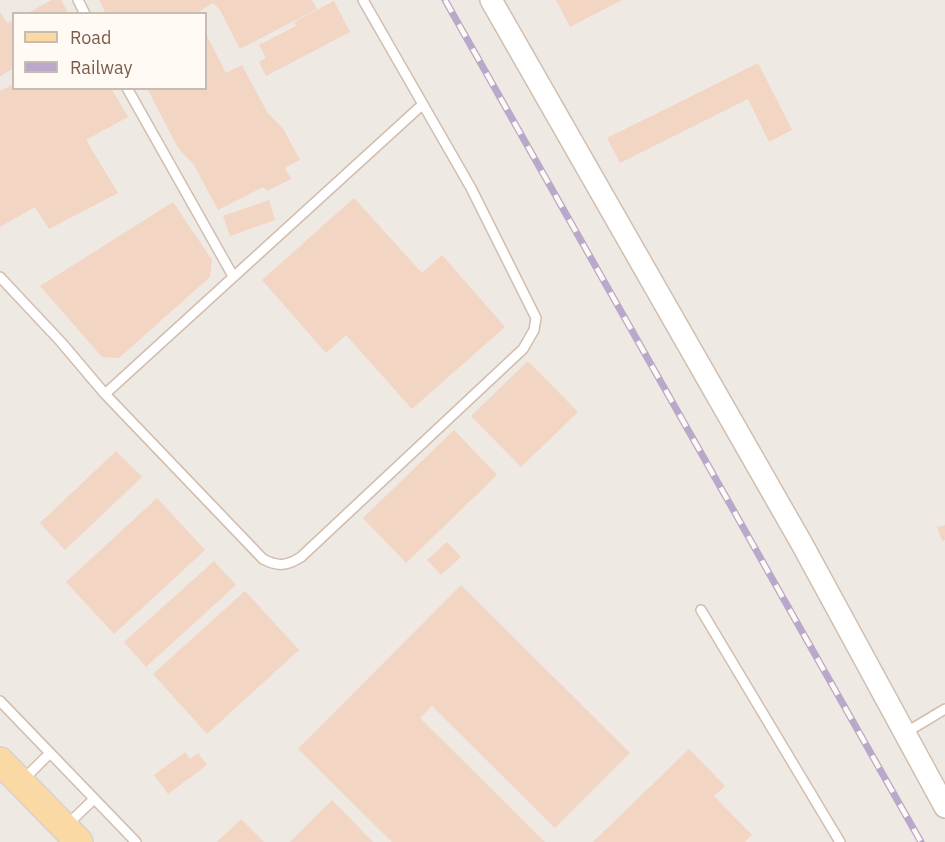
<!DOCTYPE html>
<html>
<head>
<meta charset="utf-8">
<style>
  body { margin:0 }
  #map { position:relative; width:945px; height:842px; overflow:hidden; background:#fdf6ec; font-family:"IBM Plex Sans",sans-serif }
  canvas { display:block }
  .legend { position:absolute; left:12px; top:12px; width:195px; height:78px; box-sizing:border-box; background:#fffaf3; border:2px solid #cabbb1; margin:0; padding:8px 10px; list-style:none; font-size:18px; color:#7a5c4d }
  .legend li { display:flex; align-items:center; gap:12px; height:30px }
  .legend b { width:30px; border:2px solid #cabbb1 }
</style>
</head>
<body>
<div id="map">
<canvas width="945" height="842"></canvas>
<ul class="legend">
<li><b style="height:8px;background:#fbd9a5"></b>Road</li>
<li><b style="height:8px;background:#b9a8c9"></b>Railway</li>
</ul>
</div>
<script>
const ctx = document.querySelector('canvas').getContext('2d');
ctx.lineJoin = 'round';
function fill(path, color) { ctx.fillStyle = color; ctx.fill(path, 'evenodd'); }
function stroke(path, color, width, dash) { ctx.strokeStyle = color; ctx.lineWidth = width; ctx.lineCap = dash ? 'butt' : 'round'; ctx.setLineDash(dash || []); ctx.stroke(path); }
const industrial = new Path2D(`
  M0,0H945V842H0ZM14,14H206V88H14Z`);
const building = new Path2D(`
  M52,0H61L69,14H26Z
  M99,0H312L317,9L240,49L220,10L213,3L195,14H106Z
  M556,0H622L570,27Z
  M334,1L350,32L266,76L259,62L266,58L259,45L296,26L294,22Z
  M0,12L7,23L14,20V68L0,76Z
  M206,34L226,73L242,65L267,112L284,130L300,160L285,168L291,179L267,191L263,187L218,210L194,165L178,148L147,88H206Z
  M758,63L792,130L769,142L748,99L620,163L607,138Z
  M14,84V88H111L128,117L86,140L118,193L49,229L35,207L0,227V91Z
  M354,198L422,273L442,255L505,327L412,409L346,335L326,353L262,280Z
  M269,200L275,220L230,236L223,216Z
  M173,202L212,260L210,277L119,358L102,357L40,286Z
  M528,361L578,412L521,467L471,416Z
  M454,430L497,475L406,563L363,518Z
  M116,451L142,477L65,550L40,523Z
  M157,498L205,550L114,634L66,582Z
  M945,525V540L942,541L937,527Z
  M447,542L461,557L441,575L427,560Z
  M214,561L236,585L146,667L124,642Z
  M461,585L630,753L555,828L432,706L420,718L545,842H392L298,749Z
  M245,591L299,650L207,734L153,674Z
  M689,749L725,786L714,796L752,835L745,842H593Z
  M185,752L190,759L198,753L207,765L168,794L154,775Z
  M332,800L373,842H290Z
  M241,819L264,842H217Z`);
const service = new Path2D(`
  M78,0L85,14
  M127,88L233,276
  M0,277L61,342L105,394L263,559C278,567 287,566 301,557L523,349L534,330L536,318L471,188L363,0
  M105,394L422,105
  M701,610L840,842
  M0,701L136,842
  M905,733L945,709
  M22,781L50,753
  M66,826L94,799`);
const tertiary = new Path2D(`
  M491,0L802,544L945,807`);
const primary = new Path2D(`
  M0,761L79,842`);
const rail = new Path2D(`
  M445,0L921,842`);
fill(industrial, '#efe9e4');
fill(building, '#f3d5c3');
stroke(service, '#d1beb0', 12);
stroke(tertiary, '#d1beb0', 24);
stroke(primary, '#dad1cd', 30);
stroke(service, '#fff', 9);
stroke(tertiary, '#fff', 21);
stroke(primary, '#fbd9a5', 27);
stroke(rail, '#b9a8c9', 7);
stroke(rail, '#fffaf3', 4.5, [14]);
</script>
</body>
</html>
